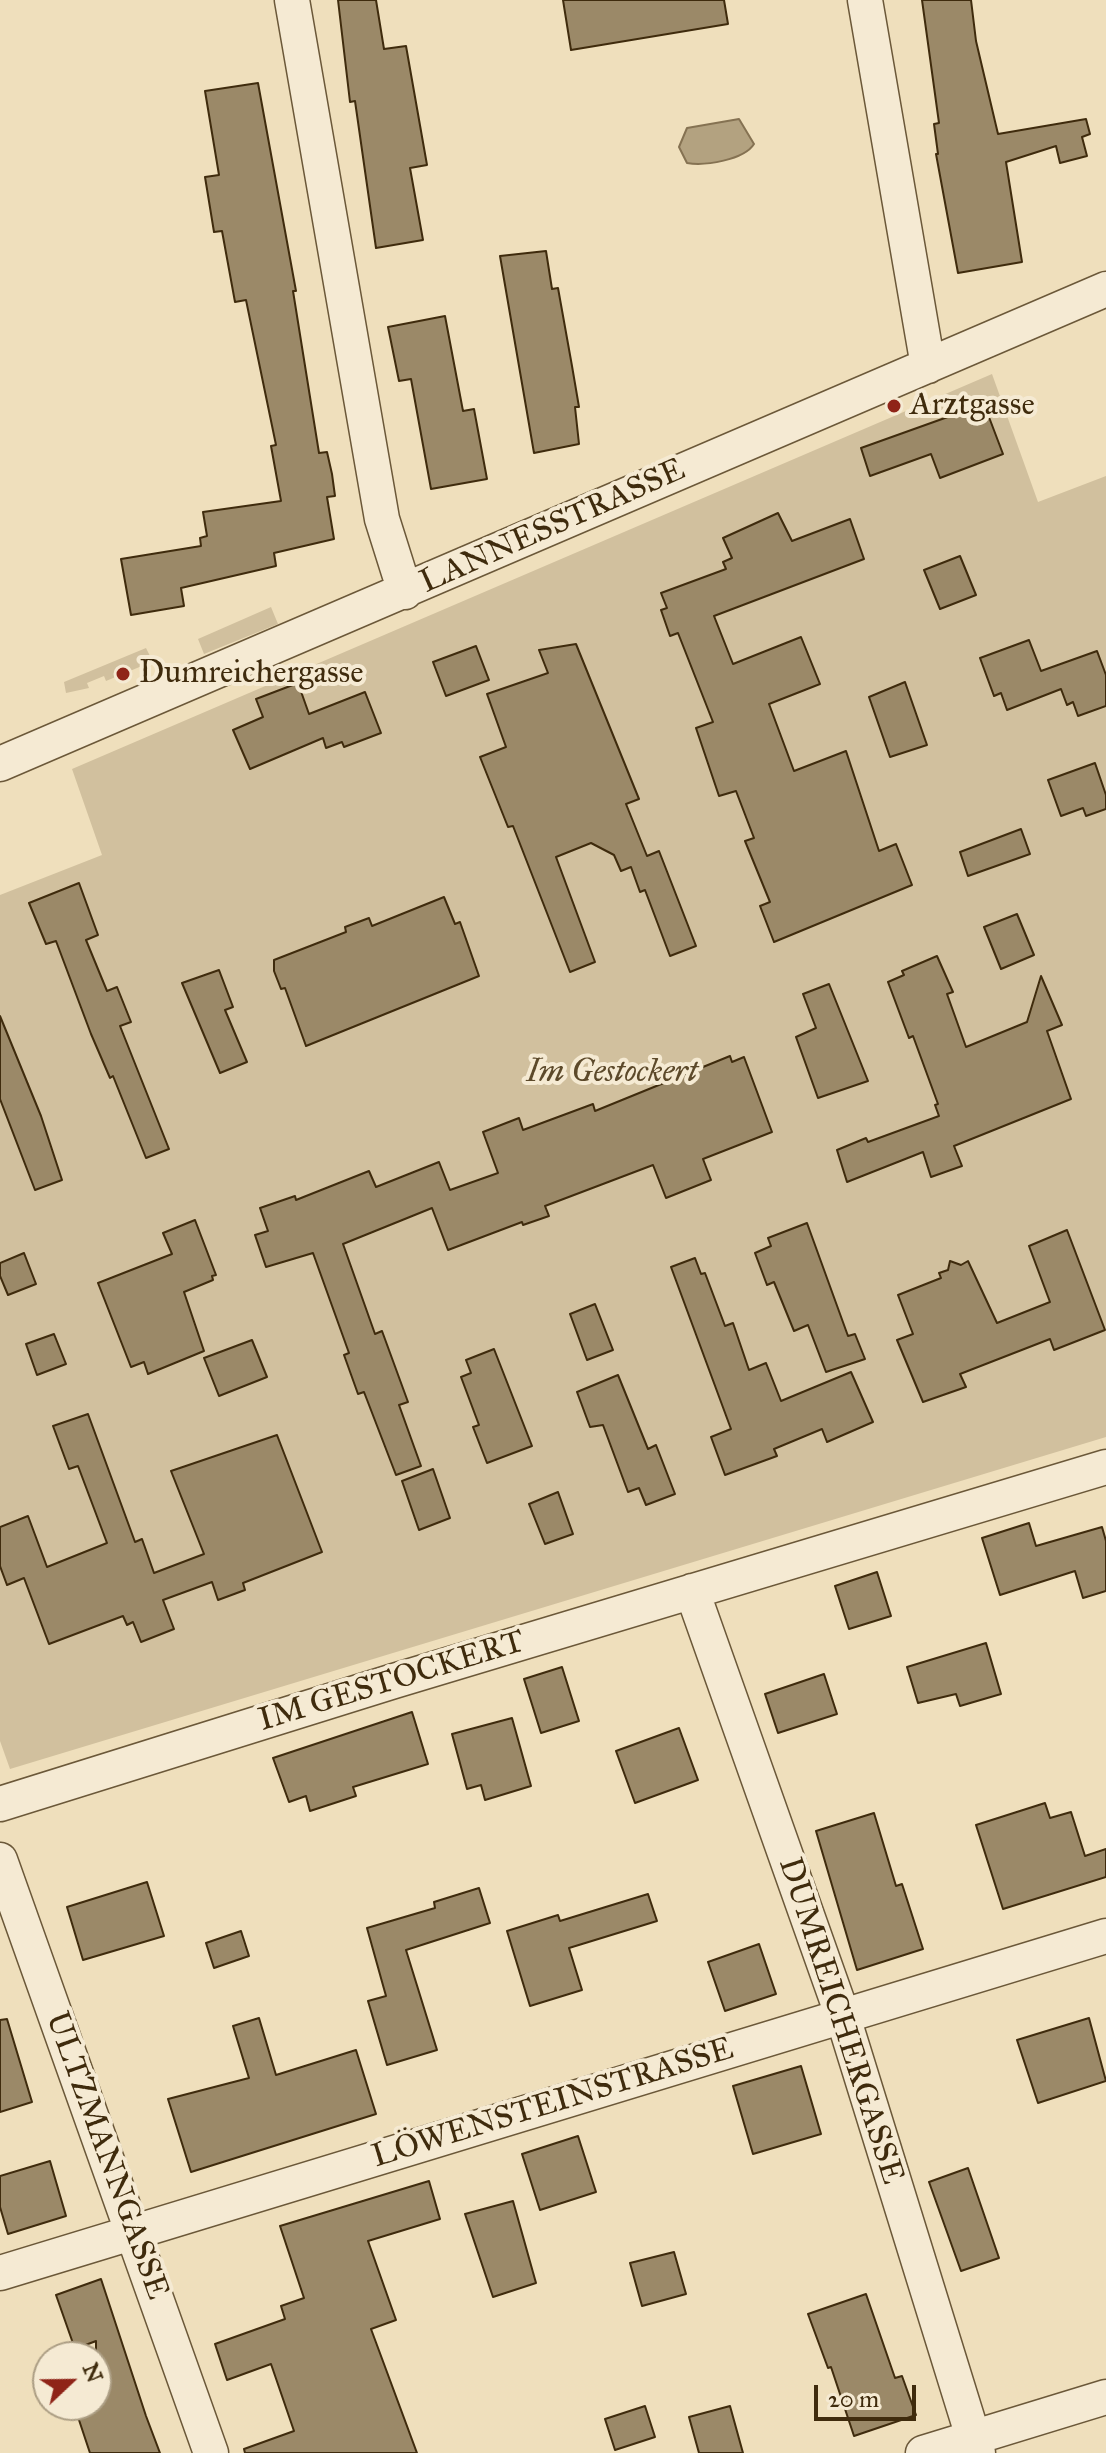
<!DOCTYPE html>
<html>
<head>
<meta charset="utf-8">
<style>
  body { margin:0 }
  #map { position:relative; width:1106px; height:2453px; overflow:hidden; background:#efdfbc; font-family:"IM FELL Great Primer",serif }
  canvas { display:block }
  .north { position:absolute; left:32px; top:2341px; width:80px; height:80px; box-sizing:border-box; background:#f5ead3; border:2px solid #ac9e84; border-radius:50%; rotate:68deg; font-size:22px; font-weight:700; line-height:32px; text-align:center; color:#3f2b0d }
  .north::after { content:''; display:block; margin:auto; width:28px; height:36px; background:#8f2418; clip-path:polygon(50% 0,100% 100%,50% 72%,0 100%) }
  .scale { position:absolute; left:814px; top:2385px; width:102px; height:36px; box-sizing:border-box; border:4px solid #3f2b0d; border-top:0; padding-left:10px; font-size:24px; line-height:28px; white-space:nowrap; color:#3f2b0d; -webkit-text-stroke:6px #f5ead3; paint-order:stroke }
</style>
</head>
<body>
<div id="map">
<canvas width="1106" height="2453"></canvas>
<div class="north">N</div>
<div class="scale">20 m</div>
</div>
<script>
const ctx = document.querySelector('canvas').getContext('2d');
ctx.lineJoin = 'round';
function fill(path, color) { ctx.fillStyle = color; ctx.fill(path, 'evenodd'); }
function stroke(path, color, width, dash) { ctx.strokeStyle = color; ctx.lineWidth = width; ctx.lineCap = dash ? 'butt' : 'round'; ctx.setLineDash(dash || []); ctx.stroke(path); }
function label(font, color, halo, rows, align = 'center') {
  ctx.font = font + ' "IM FELL Great Primer",serif'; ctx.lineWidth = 8; ctx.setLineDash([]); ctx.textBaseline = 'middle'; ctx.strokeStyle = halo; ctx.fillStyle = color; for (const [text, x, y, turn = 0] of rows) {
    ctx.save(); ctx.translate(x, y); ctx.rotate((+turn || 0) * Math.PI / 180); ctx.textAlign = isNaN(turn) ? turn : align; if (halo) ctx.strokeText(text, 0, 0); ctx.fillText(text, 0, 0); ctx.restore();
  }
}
const green = new Path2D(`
  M992,374L1038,502L1106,476V1437L10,1769L0,1741V895L102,855L72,769Z
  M271,607L278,624L204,654L198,639Z
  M146,648L152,660L149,663L106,681L104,676L87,683L89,688L66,693L64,682Z`);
const water = new Path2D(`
  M739,119L754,144C744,160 705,166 687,163L679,147L687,128Z`);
const building = new Path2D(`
  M338,0H376L384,49L406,46L427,165L410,168L423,240L376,248L355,101L350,102Z
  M563,0H724L728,24L571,50Z
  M922,0H971L976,41L998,134L1086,119L1090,134L1082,137L1087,156L1060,163L1056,146L1006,162L1022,262L958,273L936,154H938L934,124L939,123Z
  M258,83L296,291H293L319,453L327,452L332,474L335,496L327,497L334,539L274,553L276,566L181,588L184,606L131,615L121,559L201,546L200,538L207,536L203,512L281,501L271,446L276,445L246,300L235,302L222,231L214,232L205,177L219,175L205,91Z
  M546,251L552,289L558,288L572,366L579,407H575L579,444L534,453L500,256Z
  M445,316L463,411L474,409L487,479L431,489L411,379L399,381L388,327Z
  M984,404L1003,454L940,478L931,454L870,476L861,448Z
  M778,513L792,541L850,519L864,559L714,616L733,664L801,637L820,684L769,704L794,771L846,751L879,851L896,844L912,885L774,942L760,906L770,902L745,841L754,838L736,791L719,796L696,728L713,722L678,633L670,636L661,610L667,608L661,593L726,569L723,562L732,558L723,538Z
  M960,556L976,595L940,609L924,570Z
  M1029,640L1041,671L1097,651L1106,675V706L1078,716L1073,702L1067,705L1061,689L1007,710L1001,693L994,696L980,658Z
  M576,644L639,799L626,804L647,856L659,851L696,946L670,956L645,890L640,892L631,867L621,871L614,855L591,843L556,857L595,962L570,972L513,826L508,827L480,757L506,747L487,694L548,673L539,650Z
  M476,646L489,680L446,696L433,662Z
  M905,682L927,745L890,757L869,697Z
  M298,683L309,714L365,692L381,733L344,747L342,742L326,748L323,738L250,769L233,730L263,717L256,699Z
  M1095,763L1106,795V809L1086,816L1083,808L1061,816L1048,780Z
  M1021,829L1030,854L968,876L960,852Z
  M79,883L98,935L86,940L107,991L117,987L131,1022L120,1026L169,1149L146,1158L113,1076L110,1078L91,1034L56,941L46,944L29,903Z
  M444,897L455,924L460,922L479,976L306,1046L285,988L281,989L274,971V960L346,932L345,927L369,918L372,926Z
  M1017,914L1034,955L1001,969L984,927Z
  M937,956L953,992L947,994L966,1047L1027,1022L1041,976L1062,1025L1047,1031L1071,1099L954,1146L962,1166L931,1177L923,1152L847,1182L837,1150L866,1138L868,1142L939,1116L935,1105L938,1104L913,1036L909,1038L888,982L904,975L902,971Z
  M219,970L233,1007L225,1010L247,1062L220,1073L182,983Z
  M829,984L868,1081L818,1098L796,1037L816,1028L803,994Z
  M0,1016L41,1116L62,1180L35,1190L0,1099Z
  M730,1056L732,1062L744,1057L772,1132L703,1159L711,1180L666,1198L653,1165L545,1206L549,1216L523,1225L522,1222L448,1250L432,1208L343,1244L375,1334L382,1331L408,1402L399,1405L421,1466L396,1475L364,1392L358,1394L344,1355L349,1353L313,1253L266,1267L255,1235L268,1231L260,1208L295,1196L296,1200L369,1171L376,1187L439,1162L450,1190L498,1173L483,1132L519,1118L523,1130L593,1104L595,1111Z
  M195,1220L216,1275L212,1276L213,1280L184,1292L204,1351L148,1374L144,1362L131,1367L98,1283L172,1254L163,1233Z
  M807,1223L848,1336L855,1334L865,1359L826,1372L808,1325L794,1331L774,1282L767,1285L755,1253L771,1246L768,1238Z
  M1067,1230L1105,1330L1054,1350L1050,1339L960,1374L966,1387L923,1402L897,1340L913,1334L898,1295L941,1278L939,1273L948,1270L950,1261L961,1265L968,1261L997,1323L1050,1302L1029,1246Z
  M24,1253L36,1284L8,1295L0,1276V1263Z
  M695,1258L701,1274L705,1273L725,1326L733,1323L749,1370L766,1363L781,1401L851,1372L873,1422L827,1442L822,1429L774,1449L777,1456L725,1475L711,1437L731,1429L671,1267Z
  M595,1304L613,1350L587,1360L570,1314Z
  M54,1334L66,1364L37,1375L26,1344Z
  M252,1340L267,1377L219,1396L204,1358Z
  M494,1349L532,1446L487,1463L473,1427L479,1425L461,1377L471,1373L466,1360Z
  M618,1375L648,1449L656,1445L675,1494L646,1505L639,1488L628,1492L603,1425L590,1427L577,1392Z
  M88,1414L135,1542L142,1539L154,1573L204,1554L171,1471L277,1435L322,1552L243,1583L245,1590L218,1600L212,1582L163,1600L174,1629L141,1642L133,1622L127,1625L123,1616L49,1644L24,1578L7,1585L0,1566V1527L28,1516L47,1567L107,1543L78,1466L69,1469L53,1426Z
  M433,1469L450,1518L419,1530L402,1481Z
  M558,1492L573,1534L545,1544L529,1504Z
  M1029,1523L1036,1546L1102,1527L1106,1541V1591L1083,1598L1075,1571L1000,1595L982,1538Z
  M877,1572L891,1616L849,1629L835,1586Z
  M986,1643L1001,1694L960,1706L956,1694L918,1703L907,1667Z
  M562,1667L579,1721L541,1733L524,1679Z
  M824,1674L837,1714L778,1733L765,1694Z
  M412,1712L428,1764L353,1787L356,1796L310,1811L306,1796L289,1802L273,1758Z
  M512,1718L531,1786L485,1800L481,1785L467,1789L452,1734Z
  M679,1728L698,1780L635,1803L616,1751Z
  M1045,1803L1050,1818L1071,1812L1085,1856L1106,1849V1877L1003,1909L976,1825Z
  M874,1813L896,1886L902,1884L923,1949L857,1970L816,1831Z
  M147,1882L164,1936L83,1960L67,1907Z
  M479,1888L490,1923L406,1950L437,2050L387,2065L368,2001L386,1996L367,1928L435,1908L434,1902Z
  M648,1894L657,1921L569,1948L582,1990L530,2006L507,1931L558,1915L560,1921Z
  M241,1931L249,1956L214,1968L206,1943Z
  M759,1944L776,1994L725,2011L708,1962Z
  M259,2018L276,2075L356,2050L376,2114L191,2172L168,2099L249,2078L233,2026Z
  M1089,2018L1106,2081L1038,2103L1017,2040Z
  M7,2019L32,2102L0,2112V2020Z
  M801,2066L821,2134L753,2154L733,2086Z
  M578,2136L596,2192L540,2210L522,2154Z
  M50,2161L66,2216L8,2234L0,2207V2176Z
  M968,2168L999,2258L961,2271L929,2182Z
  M429,2181L440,2219L368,2241L396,2320L371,2329L417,2453H245L244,2449L294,2431L271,2364L227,2380L215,2344L285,2319L281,2306L304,2298L280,2226Z
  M513,2201L536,2283L493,2297L465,2214Z
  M674,2252L686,2294L642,2306L630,2263Z
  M101,2279L146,2416L160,2453H90L74,2405H96V2341L75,2349L56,2295Z
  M866,2294L895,2378L902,2376L916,2415L854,2436L831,2367L828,2368L808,2314Z
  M645,2406L655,2437L615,2450L605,2419Z
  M730,2406L743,2453H699L689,2417Z`);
const minor = new Path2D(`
  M292,0L382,519L405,592
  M865,0L928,366
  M0,764L1106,289
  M692,1591L843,2017L978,2453
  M0,1804L394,1681L1106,1467
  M0,1860L211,2453
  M0,2273L1106,1936
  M923,2453L1106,2397`);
const markers = [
  [894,406,8,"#8f2418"],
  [123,674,8,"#8f2418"]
];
const poiNames = [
  ["Arztgasse",910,406],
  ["Dumreichergasse",139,674]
];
const streetNames = [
  ["LANNESSTRASSE",553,527,-24],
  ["IM GESTOCKERT",392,1682,-17],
  ["DUMREICHERGASSE",840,2021,72],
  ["LÖWENSTEINSTRASSE",553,2104,-17],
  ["ULTZMANNGASSE",106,2156,70]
];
const parkNames = [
  ["Im Gestockert",612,1073]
];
fill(green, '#d1c09e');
fill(water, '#b3a280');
stroke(water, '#857252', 2);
fill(building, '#9b8968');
stroke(building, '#3f2b0d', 2);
stroke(minor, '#6b5839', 37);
stroke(minor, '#f5ead3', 34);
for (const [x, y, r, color] of markers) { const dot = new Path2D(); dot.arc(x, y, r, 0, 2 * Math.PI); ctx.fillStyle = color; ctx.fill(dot); stroke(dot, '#f5ead3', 3); }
label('32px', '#3f2b0d', '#f5ead3', poiNames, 'left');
label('32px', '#3f2b0d', '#f5ead3', streetNames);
label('italic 32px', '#5c492a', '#f5ead3', parkNames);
</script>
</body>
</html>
